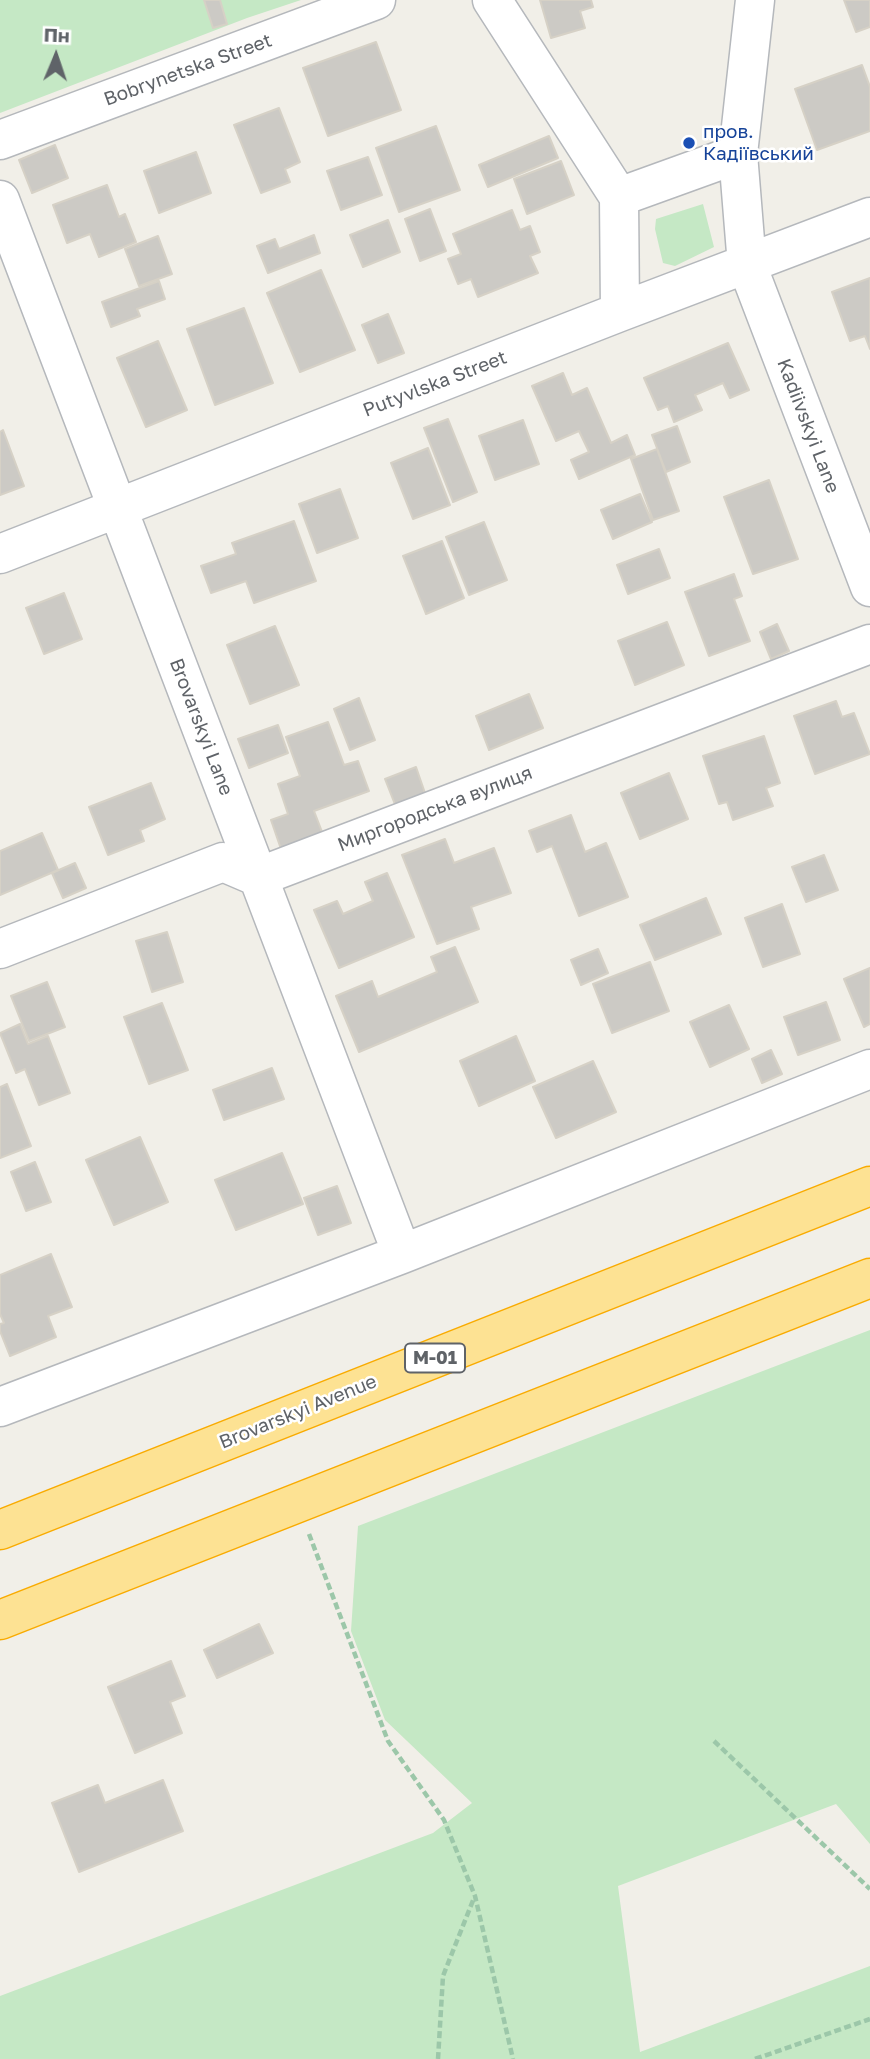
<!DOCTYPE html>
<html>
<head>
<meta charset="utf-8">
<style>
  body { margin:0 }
  #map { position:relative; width:870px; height:2059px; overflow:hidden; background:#f1efe8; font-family:"Golos Text",sans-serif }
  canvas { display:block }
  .north { position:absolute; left:21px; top:21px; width:70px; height:70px; -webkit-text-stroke:5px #fff; paint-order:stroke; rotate:2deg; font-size:19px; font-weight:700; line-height:28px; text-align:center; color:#5f6368 }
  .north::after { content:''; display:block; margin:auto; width:24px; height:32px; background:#5f6368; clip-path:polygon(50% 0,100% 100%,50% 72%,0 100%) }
</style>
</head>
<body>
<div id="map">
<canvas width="870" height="2059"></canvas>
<div class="north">Пн</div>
</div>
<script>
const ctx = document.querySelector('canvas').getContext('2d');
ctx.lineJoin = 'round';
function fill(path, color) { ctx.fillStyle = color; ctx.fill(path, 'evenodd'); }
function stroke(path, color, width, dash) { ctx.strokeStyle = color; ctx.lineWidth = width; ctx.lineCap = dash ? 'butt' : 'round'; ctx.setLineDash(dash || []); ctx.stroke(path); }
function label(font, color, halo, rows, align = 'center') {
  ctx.font = font + ' "Golos Text",sans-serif'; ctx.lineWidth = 5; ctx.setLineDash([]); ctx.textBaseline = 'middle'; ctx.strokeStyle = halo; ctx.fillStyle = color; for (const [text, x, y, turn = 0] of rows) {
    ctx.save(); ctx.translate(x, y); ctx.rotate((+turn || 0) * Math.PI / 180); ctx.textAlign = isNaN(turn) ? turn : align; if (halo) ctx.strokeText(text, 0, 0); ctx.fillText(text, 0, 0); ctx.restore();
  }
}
const green = new Path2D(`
  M0,0H301L247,18L0,113Z
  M703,204L714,247L675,266L663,263L655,229L656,219Z
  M870,1330V1844L836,1804L618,1886L640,2052L870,1966V2059H0V1996L433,1833L472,1803L385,1720L351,1631L358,1526Z`);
const building = new Path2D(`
  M204,0H220L227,24L213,28Z
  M540,0H591L593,7L580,11L585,28L551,38Z
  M844,0H870V27L856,32Z
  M376,42L401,110L328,136L303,68Z
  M862,65L870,87V131L817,150L795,89Z
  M279,108L300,162L285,169L290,182L261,193L234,125Z
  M436,126L460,190L399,212L376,148Z
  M549,136L558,158L488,187L479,165Z
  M55,145L68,178L32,193L19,160Z
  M196,152L211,193L159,213L144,171Z
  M368,157L382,195L341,210L327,171Z
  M561,161L574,195L527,214L514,179Z
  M107,185L119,217L125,214L136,242L99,257L90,234L67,243L53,205Z
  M430,209L446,251L420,261L405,219Z
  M512,210L520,230L530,226L540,252L530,256L538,273L478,297L471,279L458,284L448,259L461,254L453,234Z
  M388,220L400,252L363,267L350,235Z
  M314,235L320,253L268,273L257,246L275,239L279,249Z
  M158,236L172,274L139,286L125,249Z
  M321,270L355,350L300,372L267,293Z
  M870,278V349L865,336L850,341L832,292Z
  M159,281L165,299L137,309L140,316L111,327L102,302Z
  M244,308L273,383L215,405L187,329Z
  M388,314L404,353L378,363L362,325Z
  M158,341L187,410L146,427L117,358Z
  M728,343L749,390L730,398L723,383L695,395L702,410L674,422L668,406L658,410L644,378Z
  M563,373L572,395L587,388L611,443L627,435L635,455L579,479L571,460L589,452L579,431L556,441L532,386Z
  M448,419L477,492L453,502L424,428Z
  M523,420L539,464L495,480L479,436Z
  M677,426L690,462L666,472L652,435Z
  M3,430L24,486L0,495V432Z
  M428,448L450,505L413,519L391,463Z
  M657,449L679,511L653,520L631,459Z
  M769,480L798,559L753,574L724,497Z
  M340,489L358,538L317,553L299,504Z
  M640,494L652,522L613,539L601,510Z
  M294,521L316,581L254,603L246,581L211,593L201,566L236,554L232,543Z
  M484,522L507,580L469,595L446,537Z
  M442,541L464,598L426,614L403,556Z
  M659,549L670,578L628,594L617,565Z
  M734,574L742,596L734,599L750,641L709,656L685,592Z
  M64,593L82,639L44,654L26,608Z
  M667,622L684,665L635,685L618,641Z
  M777,624L789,651L771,659L760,632Z
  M275,626L299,685L250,704L227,645Z
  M529,694L543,728L489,750L476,716Z
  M359,698L375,740L350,750L334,709Z
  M836,701L842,717L854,713L870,754L815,774L794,716Z
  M328,722L344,765L358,761L369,791L314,811L324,837L282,852L271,820L288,814L278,784L300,776L286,737Z
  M278,725L288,753L249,768L238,739Z
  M764,736L780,783L766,788L773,806L733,820L727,802L719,804L703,756Z
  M416,767L426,796L396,807L385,779Z
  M669,773L688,819L640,839L621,793Z
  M151,783L165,819L140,830L144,841L108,855L89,807Z
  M571,815L585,852L606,843L628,897L579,916L552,846L537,852L529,831Z
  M42,833L58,870L0,895V851Z
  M445,839L454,863L494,848L511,893L471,907L479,929L437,944L402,855Z
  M824,855L838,890L806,902L792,867Z
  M75,863L86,888L63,898L52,873Z
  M387,873L414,937L339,968L314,910L337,901L343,914L373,901L365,882Z
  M706,898L721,934L655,960L640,925Z
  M782,904L800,954L763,967L745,918Z
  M167,932L183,982L152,992L136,941Z
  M455,947L478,1002L359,1052L336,996L372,981L378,997L437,972L431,957Z
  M598,949L608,973L581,985L571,960Z
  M650,962L669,1011L612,1033L593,984Z
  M870,968V1024L864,1027L844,979Z
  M47,982L65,1027L29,1041L11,996Z
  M826,1002L840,1040L798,1055L784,1017Z
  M162,1003L188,1070L149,1084L124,1017Z
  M729,1005L749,1049L710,1067L690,1022Z
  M20,1024L28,1044L48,1036L70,1093L39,1105L25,1069L16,1073L0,1033Z
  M516,1036L535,1081L479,1106L460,1061Z
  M771,1050L782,1074L762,1083L752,1059Z
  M593,1061L616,1112L556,1138L533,1087Z
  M272,1068L284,1099L224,1120L213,1090Z
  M7,1084L31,1146L0,1158V1087Z
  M140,1137L168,1202L114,1225L86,1160Z
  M282,1153L303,1204L236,1230L215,1180Z
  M35,1162L51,1202L26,1211L11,1172Z
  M337,1186L351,1223L318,1235L304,1198Z
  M51,1254L72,1307L48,1316L56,1337L10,1356L0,1331V1324L4,1323L0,1314V1275Z
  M259,1624L273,1653L217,1678L204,1650Z
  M171,1661L185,1696L170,1702L182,1733L135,1753L108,1687Z
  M163,1780L183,1831L79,1872L52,1803L98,1785L105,1803Z`);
const path = new Path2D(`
  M309,1534L388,1741L444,1820L475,1896L513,2059
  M714,1741L870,1889
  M438,2059L443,1976L474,1898
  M755,2059L870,2019`);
const minor = new Path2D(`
  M492,0L619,197L620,312
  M755,0L738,154L747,265L870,587
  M0,140L376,0
  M619,197L738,154
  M0,200L402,1254
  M0,554L620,312L870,217
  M0,949L223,862L258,877L870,644
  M0,1407L402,1254L870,1069`);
const highway = new Path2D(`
  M0,1530L870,1186
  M0,1620L870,1278`);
const markers = [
  [689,143,7,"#1a4fb4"]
];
const shields = [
  [435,1358,60]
];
const shieldNames = [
  ["М-01",435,1358]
];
const streetNames = [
  ["Bobrynetska Street",188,70,-20],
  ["Putyvlska Street",435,384,-21],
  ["Kadiivskyi Lane",808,426,69],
  ["Brovarskyi Lane",201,727,69],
  ["Миргородська вулиця",435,809,-21],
  ["Brovarskyi Avenue",298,1412,-22]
];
const transitNames = [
  ["пров.",703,132],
  ["Кадіївський",703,154]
];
fill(green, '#c5e8c5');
fill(building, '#cccac5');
stroke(building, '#d6d1c6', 2);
stroke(minor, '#b5b8bc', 41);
stroke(highway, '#f9ab00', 41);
stroke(path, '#9cc7a9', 4.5, [7, 3.5]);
stroke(minor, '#fff', 38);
stroke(highway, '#fde293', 38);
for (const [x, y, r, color] of markers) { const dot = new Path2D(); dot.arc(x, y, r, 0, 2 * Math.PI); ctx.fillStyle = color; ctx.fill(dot); stroke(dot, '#fff', 2.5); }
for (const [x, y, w] of shields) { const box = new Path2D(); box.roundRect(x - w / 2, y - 14.5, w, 29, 5); ctx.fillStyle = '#fff'; ctx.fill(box); stroke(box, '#5f6368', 2); }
label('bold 18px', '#5f6368', null, shieldNames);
label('19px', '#5f6368', '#fff', streetNames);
label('19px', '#164399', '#fff', transitNames, 'left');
</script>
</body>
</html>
